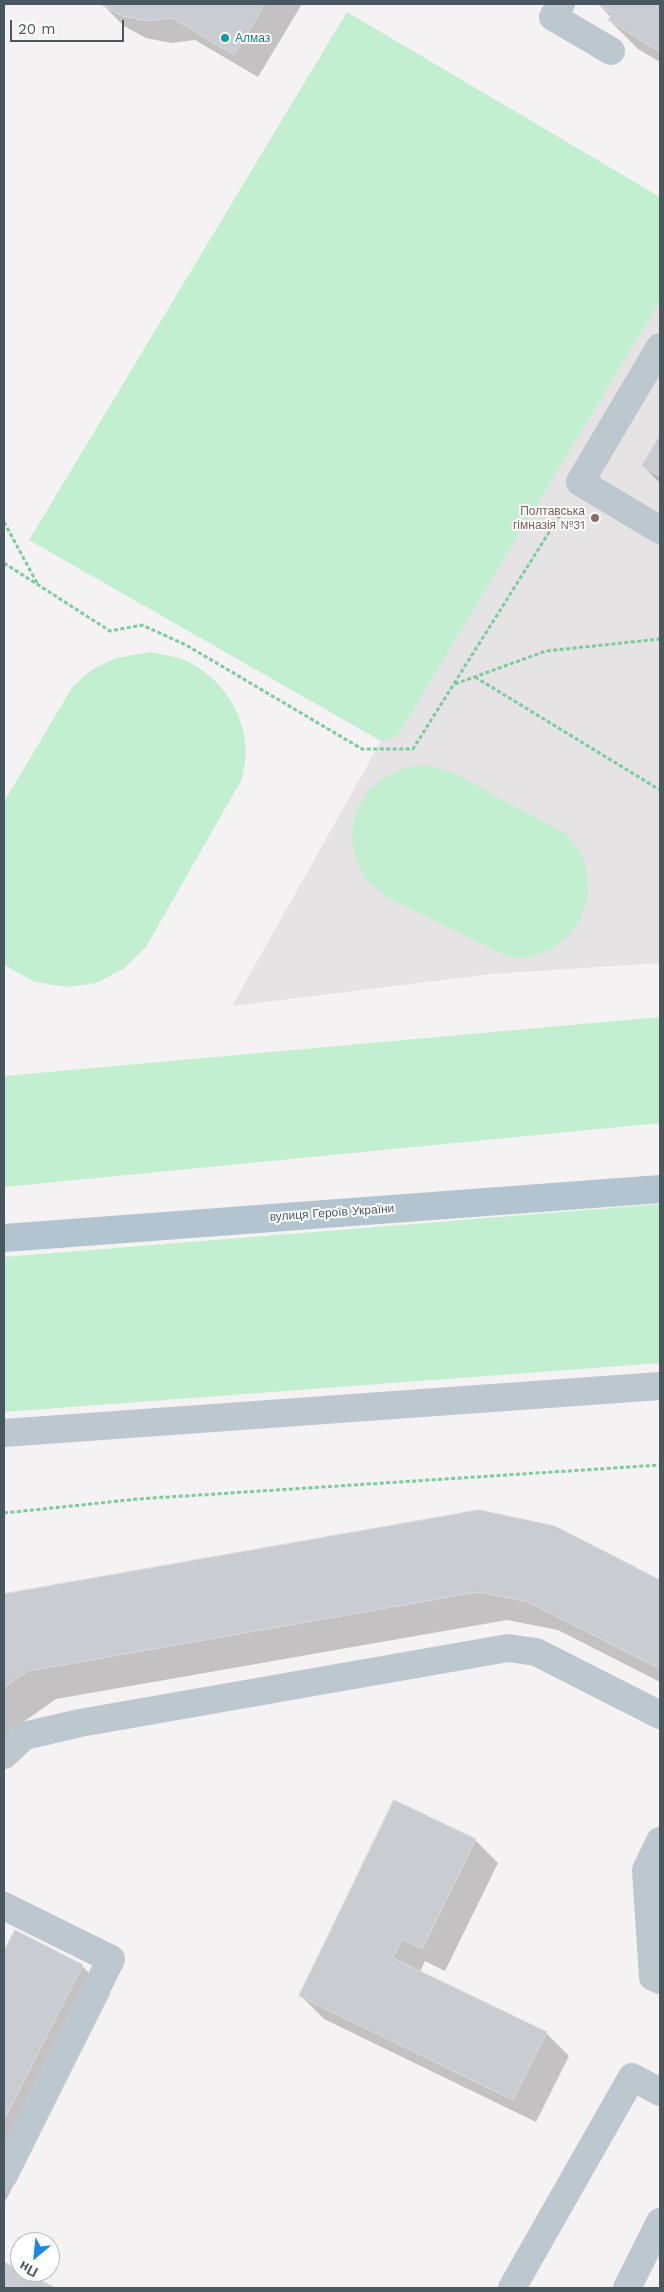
<!DOCTYPE html>
<html>
<head>
<meta charset="utf-8">
<style>
  body { margin:0 }
  #map { position:relative; width:664px; height:2292px; overflow:hidden; background:#f4f2f2; font-family:"Work Sans",sans-serif }
  canvas { display:block }
  .frame { position:absolute; inset:0; border:5px solid #49575f; pointer-events:none }
  .north { position:absolute; left:10px; top:2232px; width:50px; height:50px; box-sizing:border-box; background:#fff; border:1px solid #b6bcbf; border-radius:50%; rotate:208deg; font-size:14px; font-weight:700; line-height:20px; text-align:center; color:#49575f }
  .north::after { content:''; display:block; margin:auto; width:18px; height:22px; background:#1c88e3; clip-path:polygon(50% 0,100% 100%,50% 72%,0 100%) }
  .scale { position:absolute; left:10px; top:20px; width:114px; height:22px; box-sizing:border-box; border:2px solid #49575f; border-top:0; padding-left:6px; font-size:15px; line-height:18px; white-space:nowrap; color:#49575f; -webkit-text-stroke:4px #fff; paint-order:stroke }
</style>
</head>
<body>
<div id="map">
<canvas width="664" height="2292"></canvas>
<div class="frame"></div>
<div class="north">Пн</div>
<div class="scale">20 m</div>
</div>
<script>
const ctx = document.querySelector('canvas').getContext('2d');
ctx.lineJoin = 'round';
function fill(path, color) { ctx.fillStyle = color; ctx.fill(path, 'evenodd'); }
function stroke(path, color, width, dash) { ctx.strokeStyle = color; ctx.lineWidth = width; ctx.lineCap = dash ? 'butt' : 'round'; ctx.setLineDash(dash || []); ctx.stroke(path); }
function label(font, color, halo, rows, align = 'center') {
  ctx.font = font + ' "Work Sans",sans-serif'; ctx.lineWidth = 4; ctx.setLineDash([]); ctx.textBaseline = 'middle'; ctx.strokeStyle = halo; ctx.fillStyle = color; for (const [text, x, y, turn = 0] of rows) {
    ctx.save(); ctx.translate(x, y); ctx.rotate((+turn || 0) * Math.PI / 180); ctx.textAlign = isNaN(turn) ? turn : align; if (halo) ctx.strokeText(text, 0, 0); ctx.fillText(text, 0, 0); ctx.restore();
  }
}
const education = new Path2D(`
  M660,301V963L491,974L232,1006L381,741L398,735Z`);
const green = new Path2D(`
  M347,12L660,197V301L398,735L381,741L29,540Z
  M151,652C162,655 175,656 185,660C221,677 245,712 246,752C246,761 243,770 242,779L146,947L123,969L96,983L67,987L35,982L4,965V802L73,686L93,669L116,658Z
  M424,765L451,771L567,835L582,855L587,872L588,895L581,918L568,936L552,949L530,957H508L390,899L367,881L358,864L353,849L352,827L358,808L369,790L386,776L404,768Z
  M660,1017V1123L4,1187V1076Z
  M660,1204V1363L4,1412V1257Z`);
const shadow = new Path2D(`
  M102,4H302L258,77L195,40L171,43L146,38L124,26Z
  M598,4H660V62L638,49L609,20L611,17Z
  M660,438V483L643,466Z
  M479,1512L554,1528L660,1581V1682L558,1630L507,1620L56,1699L9,1732L4,1738V1595Z
  M475,1840L498,1863L445,1971L425,1961L420,1972L546,2033L569,2056L536,2122L324,2019L301,1996Z
  M15,1932L82,1966L110,1994L4,2204V1954Z
  M4,2263L20,2272L53,2288H4Z`);
const building = new Path2D(`
  M100,4H265L234,55L172,18L147,21L122,16Z
  M597,4H660V52L608,20L612,14Z
  M660,435V477L642,466Z
  M479,1510L555,1526L660,1580V1669L528,1602L478,1592L28,1671L4,1687V1594Z
  M394,1800L476,1839L422,1949L402,1939L393,1958L547,2032L513,2100L299,1996Z
  M15,1930L83,1965L4,2120V1951Z
  M4,2262L20,2270V2272H24L56,2288H4Z`);
const path = new Path2D(`
  M4,522L37,583
  M4,563L110,631L142,625L186,645L362,749H413L563,510
  M475,677L660,790
  M455,684L546,651L660,639
  M4,1513L138,1499L660,1465`);
const minor = new Path2D(`
  M561,4L553,17L611,51
  M660,347L580,482L660,530
  M4,1433L660,1386
  M4,1755L24,1736L80,1723L508,1648L536,1652L660,1715
  M660,1841L646,1870L653,1977L660,1980
  M4,1906L111,1959L4,2175
  M512,2288L632,2077L660,2092
  M627,2288L660,2222`);
const major = new Path2D(`
  M4,1238L660,1189`);
const markers = [
  [225,38,5,"#0f9aa8"],
  [595,518,5,"#8d6e63"]
];
const cultureNames = [
  ["Алмаз",235,38]
];
const educationNames = [
  ["Полтавська",585,511],
  ["гімназія №31",585,525]
];
const streetNames = [
  ["вулиця Героїв України",332,1213,-4]
];
fill(education, '#e5e3e4');
fill(green, '#c2efcf');
fill(shadow, '#0003');
fill(building, '#c9cdd1');
stroke(building, '#d6d9dd', 1);
stroke(path, '#7acd9b', 3, [4, 2.5]);
stroke(minor, '#bdc7ce', 28);
stroke(major, '#b2c4cf', 28);
for (const [x, y, r, color] of markers) { const dot = new Path2D(); dot.arc(x, y, r, 0, 2 * Math.PI); ctx.fillStyle = color; ctx.fill(dot); stroke(dot, '#fff', 2); }
label('12px', '#0d838f', '#fff', cultureNames, 'left');
label('12px', '#785e54', '#fff', educationNames, 'right');
label('12px', '#49575f', '#fff', streetNames);
</script>
</body>
</html>
